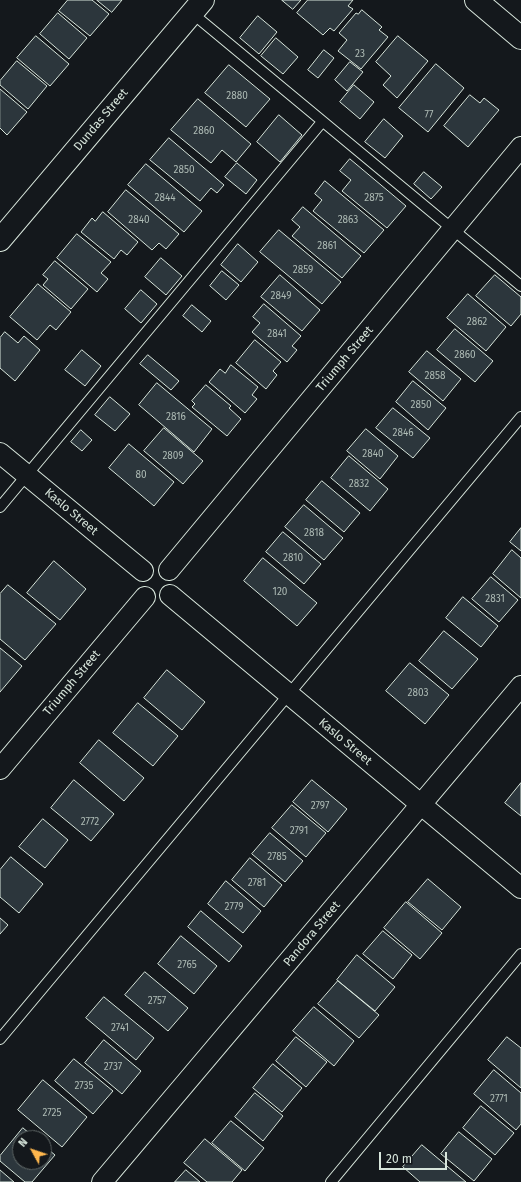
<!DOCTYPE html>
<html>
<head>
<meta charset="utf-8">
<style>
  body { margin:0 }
  #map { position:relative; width:521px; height:1182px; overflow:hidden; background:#14181c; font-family:"Fira Sans",sans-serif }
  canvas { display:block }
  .north { position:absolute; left:12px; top:1130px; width:40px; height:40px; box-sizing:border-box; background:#14181c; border:1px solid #626a69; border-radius:50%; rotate:310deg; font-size:11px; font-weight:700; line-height:16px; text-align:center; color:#d8e6dc }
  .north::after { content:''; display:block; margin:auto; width:14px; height:18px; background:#ffb74d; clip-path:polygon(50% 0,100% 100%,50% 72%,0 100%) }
  .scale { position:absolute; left:379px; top:1152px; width:68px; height:18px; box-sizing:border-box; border:2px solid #d8e6dc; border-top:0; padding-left:5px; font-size:12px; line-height:14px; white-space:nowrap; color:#d8e6dc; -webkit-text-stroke:3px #14181c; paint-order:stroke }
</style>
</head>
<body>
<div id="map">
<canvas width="521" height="1182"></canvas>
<div class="north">N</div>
<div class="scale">20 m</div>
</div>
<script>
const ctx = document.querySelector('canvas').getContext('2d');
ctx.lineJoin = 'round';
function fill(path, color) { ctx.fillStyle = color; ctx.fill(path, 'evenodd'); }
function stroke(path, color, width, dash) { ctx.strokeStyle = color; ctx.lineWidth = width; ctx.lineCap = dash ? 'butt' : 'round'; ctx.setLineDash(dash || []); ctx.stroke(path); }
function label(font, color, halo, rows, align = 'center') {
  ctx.font = font + ' "Fira Sans",sans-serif'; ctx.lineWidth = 3; ctx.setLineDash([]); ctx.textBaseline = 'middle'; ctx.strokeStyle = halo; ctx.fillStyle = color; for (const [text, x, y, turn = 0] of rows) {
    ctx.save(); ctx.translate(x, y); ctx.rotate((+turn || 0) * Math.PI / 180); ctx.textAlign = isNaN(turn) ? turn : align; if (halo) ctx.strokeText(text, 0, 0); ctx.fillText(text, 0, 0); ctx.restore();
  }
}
const building = new Path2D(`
  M68,0H92L109,14L90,36L59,11Z
  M97,0H122L112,12Z
  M282,0H301L293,9Z
  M308,0H353L348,6L353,9L334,31L330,28L323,35L297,13Z
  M362,10L382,27L379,30L388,37L361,69L338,51L347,40L339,33L356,13L358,14Z
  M58,13L87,38L69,59L40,34Z
  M258,16L277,32L259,54L240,38Z
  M36,36L69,64L50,86L17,58Z
  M398,36L428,61L397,98L383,85L391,76L376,62Z
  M276,38L298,57L283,74L261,56Z
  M324,50L334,58L318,78L308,70Z
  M17,61L47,86L28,109L0,85V81Z
  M350,62L363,72L347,91L335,80Z
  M436,64L464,88L428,132L399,108Z
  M229,65L270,99L246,127L205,93Z
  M354,85L374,102L360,119L340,102Z
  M0,89L27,112L7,135L0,128Z
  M470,95L480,103L484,98L499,110L468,147L444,126Z
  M198,99L251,144L236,162L222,150L211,163L171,130Z
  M279,115L302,135L280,162L257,142Z
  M384,119L403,136L385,158L365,142Z
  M169,138L224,185L217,193L211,188L200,201L150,160Z
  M350,159L406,206L387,228L342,191L351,180L340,171Z
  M237,163L257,180L246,194L225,177Z
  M146,164L202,211L184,232L128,185Z
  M424,172L442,187L431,199L414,184Z
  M325,181L384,230L364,253L313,211L322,200L315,194Z
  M126,190L179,234L166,249L159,243L152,250L108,212Z
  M303,207L361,256L342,278L292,236L300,227L292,220Z
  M103,212L138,242L127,255L121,250L114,259L81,232L92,218L95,221Z
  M279,230L341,282L322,304L260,252Z
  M77,234L111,262L101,273L108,279L97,292L57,258Z
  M238,244L258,262L241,282L221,265Z
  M161,258L182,276L166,295L145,277Z
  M55,261L88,289L71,309L43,285L48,279L43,275Z
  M222,271L239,285L226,300L210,286Z
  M280,275L320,310L302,331L261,297Z
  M495,275L521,297V314L511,326L476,296Z
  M38,284L71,312L56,330L50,325L37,340L10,317Z
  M141,290L157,304L141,323L125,309Z
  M468,294L506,327L486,351L447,318Z
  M264,304L301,336L292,346L297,350L287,362L252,332L260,323L253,317Z
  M192,305L211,321L202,332L183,316Z
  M455,329L493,361L475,382L437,350Z
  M5,332L18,343L24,336L40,350L15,381L0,368V338Z
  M255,340L281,362L273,371L277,375L266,389L236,363Z
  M82,350L101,366L85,386L65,370Z
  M427,351L461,379L443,401L409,372Z
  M148,355L179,381L171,390L140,364Z
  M231,365L258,387L252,395L257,399L245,413L209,382L220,369L225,373Z
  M413,381L446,408L428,430L396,402Z
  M157,383L212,429L194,452L139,405Z
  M206,385L231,406L229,408L241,419L227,436L192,407L195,404L192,401Z
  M110,397L130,414L115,431L95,415Z
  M393,408L430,438L413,458L376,428Z
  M164,428L203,461L183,484L144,451Z
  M366,429L398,456L380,479L347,451Z
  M81,430L92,440L82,451L71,442Z
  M129,444L174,482L154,506L109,468Z
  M349,456L388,489L370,511L331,478Z
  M322,481L360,513L344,532L306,500Z
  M304,505L343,538L324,560L285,527Z
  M521,528V551L510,542Z
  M283,532L321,564L304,584L266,552Z
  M512,550L521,558V598L493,574Z
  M263,558L317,603L297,626L244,581Z
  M54,561L86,589L60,620L27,593Z
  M491,577L518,600L499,622L472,599Z
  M8,585L56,624L25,660L0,639V594Z
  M463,597L498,626L481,647L446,618Z
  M444,631L478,659L452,689L419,661Z
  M0,648L22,666L0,692Z
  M410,663L449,695L425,724L386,691Z
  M167,670L205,702L182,730L144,698Z
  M138,703L178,736L153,766L113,733Z
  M99,740L144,778L124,801L80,763Z
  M74,780L114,814L91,841L51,808Z
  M312,780L347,809L328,832L293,802Z
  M521,783V816L505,803Z
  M292,805L326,833L306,857L272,828Z
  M43,819L68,840L45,868L19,847Z
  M270,833L303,861L285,882L252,854Z
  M11,857L43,884L19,913L0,897V870Z
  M250,858L282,885L264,907L232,880Z
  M428,879L461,907L442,930L408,902Z
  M226,881L261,911L243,933L208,904Z
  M406,902L442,933L420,959L384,928Z
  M201,911L242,946L229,962L188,927Z
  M0,918L8,925L0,934Z
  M383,931L412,955L393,979L363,954Z
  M181,936L217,966L194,994L158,964Z
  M357,955L395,987L375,1011L337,980Z
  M145,972L188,1008L168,1031L125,995Z
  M338,981L379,1015L359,1038L318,1004Z
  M104,997L154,1038L136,1060L86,1018Z
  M314,1007L354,1041L334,1066L293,1031Z
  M296,1037L327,1062L306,1087L276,1061Z
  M507,1037L521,1048V1088L488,1060Z
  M104,1040L141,1071L122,1094L85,1063Z
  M74,1059L113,1091L93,1114L55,1081Z
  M273,1064L302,1088L282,1112L253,1088Z
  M494,1070L521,1093V1124L516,1130L474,1094Z
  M43,1080L87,1117L62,1147L18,1110Z
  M255,1093L283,1116L263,1141L235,1117Z
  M481,1106L514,1133L495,1155L463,1128Z
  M231,1121L264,1148L245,1171L212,1143Z
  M23,1128L35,1138H20V1162H44V1146L55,1155L32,1182H25L0,1161V1156Z
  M459,1132L492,1159L474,1181L441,1154Z
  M205,1139L242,1170L232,1182H207L184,1163Z
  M422,1145L466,1182H420L403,1167Z
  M0,1170L14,1182H0Z
  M186,1170L200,1182H175Z`);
const lane = new Path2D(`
  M192,13L521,286
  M0,507L322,122
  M0,1039L521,417
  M331,1182L521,954`);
const street = new Path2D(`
  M0,453L143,571
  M169,570L521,147
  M170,595L521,888
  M0,769L145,597
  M102,1182L521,686`);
const secondary = new Path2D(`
  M476,0L521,38
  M0,240L203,0`);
const numberNames = [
  ["23",360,54],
  ["2880",237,96],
  ["77",429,115],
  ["2860",204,131],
  ["2850",184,170],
  ["2844",165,198],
  ["2875",374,198],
  ["2840",139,220],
  ["2863",348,220],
  ["2861",327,246],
  ["2859",303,270],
  ["2849",281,296],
  ["2862",477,322],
  ["2841",277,334],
  ["2860",465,355],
  ["2858",435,376],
  ["2850",421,405],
  ["2816",176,417],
  ["2846",403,433],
  ["2840",373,454],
  ["2809",173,456],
  ["80",141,475],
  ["2832",359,484],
  ["2818",314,533],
  ["2810",293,558],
  ["120",280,592],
  ["2831",495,599],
  ["2803",418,693],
  ["2797",320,806],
  ["2772",90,822],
  ["2791",299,831],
  ["2785",277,857],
  ["2781",257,883],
  ["2779",234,907],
  ["2765",187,965],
  ["2757",157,1001],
  ["2741",120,1028],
  ["2737",113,1067],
  ["2735",84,1086],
  ["2771",499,1099],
  ["2725",52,1113]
];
const streetNames = [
  ["Dundas Street",101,120,-50],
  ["Triumph Street",345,359,-50],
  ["Kaslo Street",71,512,40],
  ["Triumph Street",72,683,-50],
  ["Kaslo Street",345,742,40],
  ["Pandora Street",312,934,-50]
];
fill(building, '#2c363c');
stroke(building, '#d8e6dc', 1);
stroke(lane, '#d8e6dc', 12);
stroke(street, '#d8e6dc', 22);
stroke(secondary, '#d8e6dc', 24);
stroke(lane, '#14181c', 10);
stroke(street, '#14181c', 20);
stroke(secondary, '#14181c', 22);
label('10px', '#adbab4', null, numberNames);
label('12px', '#d8e6dc', '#14181c', streetNames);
</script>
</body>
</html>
